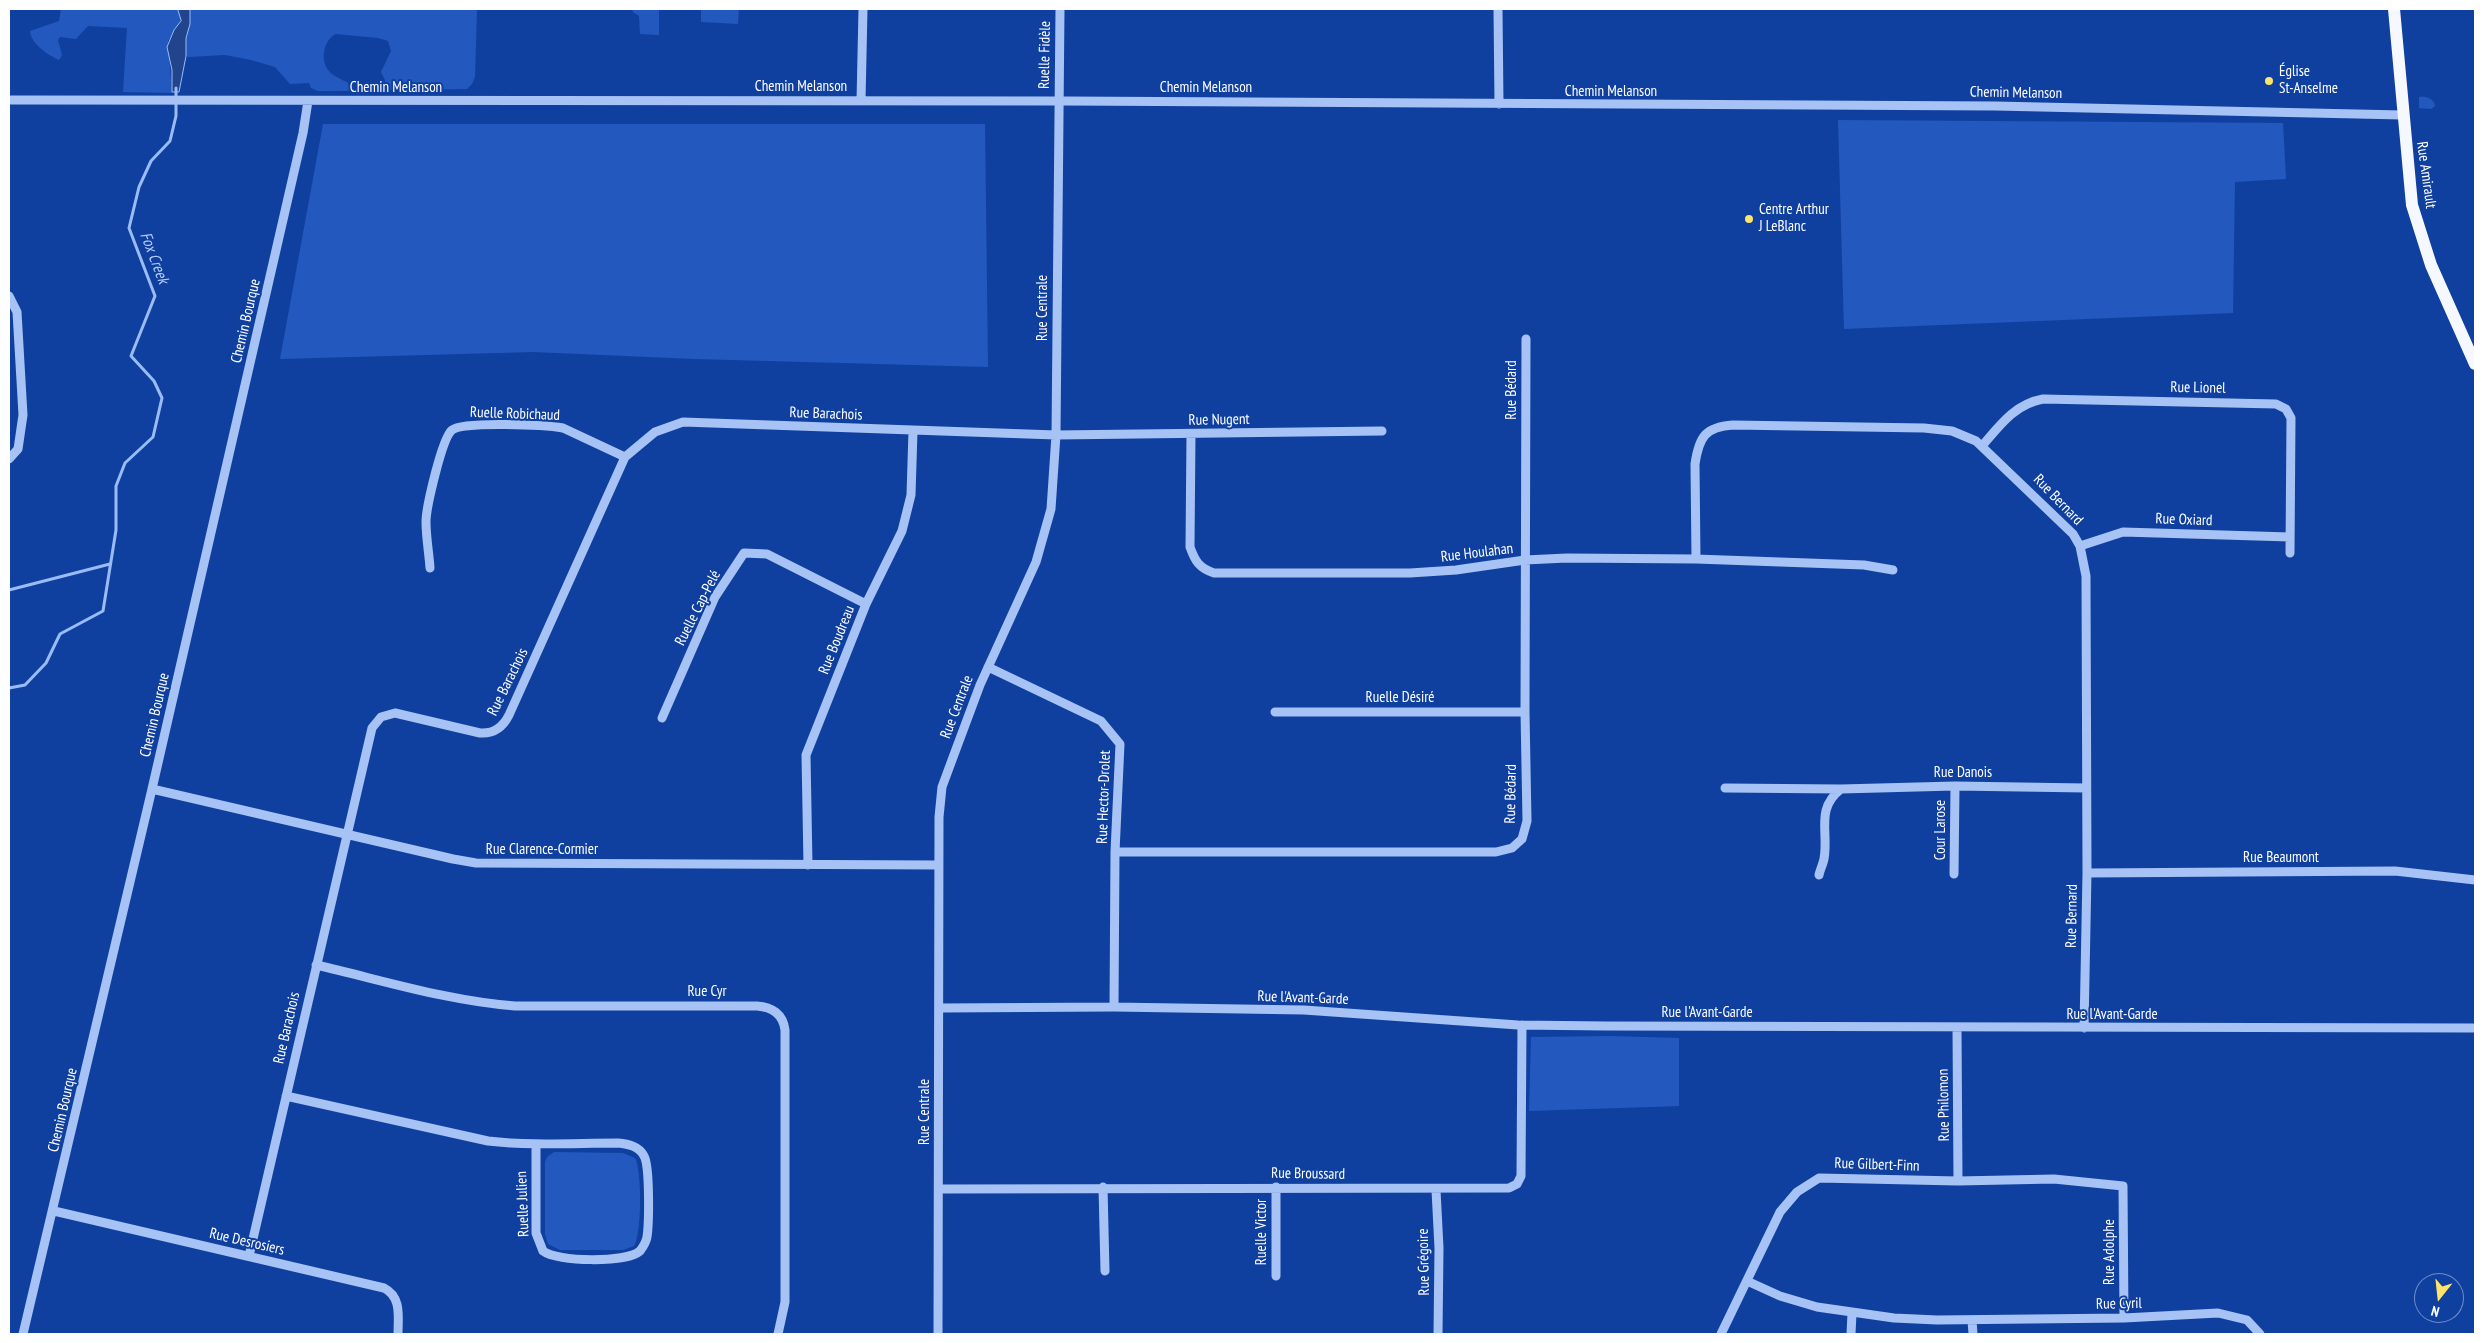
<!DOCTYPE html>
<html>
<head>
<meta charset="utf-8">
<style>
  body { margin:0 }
  #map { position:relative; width:2484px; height:1343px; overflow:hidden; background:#10409f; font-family:"PT Sans Narrow",sans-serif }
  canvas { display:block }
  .frame { position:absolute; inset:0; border:10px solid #fff; pointer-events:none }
  .north { position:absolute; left:2414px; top:1273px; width:50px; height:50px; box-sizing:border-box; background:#10409f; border:1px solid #708cc5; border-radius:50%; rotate:196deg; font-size:14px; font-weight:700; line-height:20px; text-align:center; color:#fff }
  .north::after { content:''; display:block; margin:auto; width:18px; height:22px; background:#ffe46c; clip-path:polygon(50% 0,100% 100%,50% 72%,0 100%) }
</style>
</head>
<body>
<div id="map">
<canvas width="2484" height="1343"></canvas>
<div class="frame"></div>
<div class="north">N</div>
</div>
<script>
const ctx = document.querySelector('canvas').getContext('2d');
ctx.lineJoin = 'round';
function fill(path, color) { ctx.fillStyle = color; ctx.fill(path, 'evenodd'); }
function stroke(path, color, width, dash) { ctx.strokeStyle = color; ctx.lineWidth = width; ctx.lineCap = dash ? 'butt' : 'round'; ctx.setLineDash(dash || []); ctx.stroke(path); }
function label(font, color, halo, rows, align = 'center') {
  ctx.font = font + ' "PT Sans Narrow",sans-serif'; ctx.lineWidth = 4; ctx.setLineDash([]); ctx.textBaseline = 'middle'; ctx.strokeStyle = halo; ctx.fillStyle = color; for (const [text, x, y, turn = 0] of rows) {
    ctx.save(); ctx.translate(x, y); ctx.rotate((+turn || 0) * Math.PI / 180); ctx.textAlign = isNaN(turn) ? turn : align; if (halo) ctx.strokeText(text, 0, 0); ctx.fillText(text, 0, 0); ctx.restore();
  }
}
const green = new Path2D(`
  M61,9H178L181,21L168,41L172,93L123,92L127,28L88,26L76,39L60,37L58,40L62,55L59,60C48,55 31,44 30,31L59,21Z
  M190,9H477L475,77L472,84L467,89L385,90V80L381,72L391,51L388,41L378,38L336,34C324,39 320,59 328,70C332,76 342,79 348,83L350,89L348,91H318L311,88L309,83L290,84L275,67L251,60L225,55L188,57L186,56V38L190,24Z
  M632,9H659V35L640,34L639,16L633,12Z
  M701,9H739L738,24L701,22Z
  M2419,97C2425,96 2434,98 2435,106L2431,109L2419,108Z
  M1838,120L2283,123L2286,179L2235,182L2233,313L1844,329Z
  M323,124H985L988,367L695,359L533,352L280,359Z
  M1609,1036L1679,1038V1106L1529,1111L1531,1037Z
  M554,1152L623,1153L635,1158C642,1170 642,1234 634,1246L623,1250H560L548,1244L545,1234V1162L547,1157Z`);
const water = new Path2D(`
  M178,9H190V24L186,38V56L179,92H172V70L167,47L174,30L181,21Z`);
const stream = new Path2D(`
  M9,590L110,564
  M9,688L25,685L46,663L60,634L103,611L116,530V486L125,463L153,437L162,398L154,381L131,356L155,296L129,228L139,187L151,161L170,141L176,116V88`);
const minor = new Path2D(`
  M1498,9L1499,104
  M9,100L1065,101L1995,106L2402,115
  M861,101L863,9
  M9,296L17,312L23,415L18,449L9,459
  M1191,434L1190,547C1195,561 1199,568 1214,573H1410L1456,570L1525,560L1567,558L1696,559L1864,565L1893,570
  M1982,446C2000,425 2015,404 2043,399L2276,404L2286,409L2291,418L2290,553
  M2080,546L2123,532L2290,537
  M1696,559L1695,464C1699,437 1705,427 1733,425L1924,428L1952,431L1976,441L2073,534L2080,546L2086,576L2087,873L2084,1028
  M430,568C429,553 426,537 426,522C426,508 442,438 452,430C464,421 546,425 563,428L625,457
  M988,667L1101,721L1120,744L1115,852L1114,1007
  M1275,712H1525
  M662,718L715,597L744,553L767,554L866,604
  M1725,788L1841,789
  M152,789L453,859L476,863L939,865
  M1115,852H1496L1512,848L1522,839L1527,821L1525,712L1526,339
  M808,865L806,755L866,604L902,531L911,495L913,431
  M2087,873L2395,871L2475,880
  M1954,874L1955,786
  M1819,875C1820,870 1823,864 1824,859C1829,832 1815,809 1841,789L1955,786L2086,788
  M316,965C382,980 448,1001 515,1006H757C772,1007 783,1014 785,1030V1302L778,1334
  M940,1008L1114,1007L1304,1010L1518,1025L1606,1026L2475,1028
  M1957,1028L1958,1181
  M286,1096L488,1141C531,1146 575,1143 618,1143C628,1144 639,1146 644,1156C650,1166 649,1224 647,1237C646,1243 643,1247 640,1251C626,1263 557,1262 543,1251L536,1233V1144
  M1103,1187L1105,1271
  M1276,1187V1276
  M939,1189L1509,1188L1517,1184L1521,1176L1522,1025
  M1436,1190L1439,1248L1438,1334
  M54,1211L384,1288C402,1297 398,1317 398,1334
  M249,1256L372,728L381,717L395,713L480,733C494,734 503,727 509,715L625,457L655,432L683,422L1056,435L1382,431
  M1747,1281L1780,1296L1817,1307L1894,1318L1937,1320L2124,1318L2218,1313L2247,1320L2260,1334
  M1972,1320L1973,1334
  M23,1334L152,789L303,133L308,101
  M938,1334L939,817L942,787L952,760L980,685L1036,562L1051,509L1056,435L1060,9
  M1721,1334L1780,1212L1797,1192L1819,1178L1958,1181L2054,1179L2123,1186L2124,1318
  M1851,1334L1852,1313`);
const major = new Path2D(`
  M2394,9L2412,205L2431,265L2475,364`);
const markers = [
  [2269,81,5,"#ffe46c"],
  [1749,219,5,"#ffe46c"]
];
const streetNames = [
  ["Ruelle Fidèle",1045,55,-89],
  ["Chemin Melanson",801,87],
  ["Chemin Melanson",396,88],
  ["Chemin Melanson",1206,88],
  ["Chemin Melanson",1611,92],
  ["Chemin Melanson",2016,93,1],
  ["Rue Amirault",2426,175,82],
  ["Rue Centrale",1043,308,-90],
  ["Chemin Bourque",246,321,-77],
  ["Rue Lionel",2198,388,1],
  ["Rue Bédard",1512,390,-90],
  ["Ruelle Robichaud",515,414,2],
  ["Rue Barachois",826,414,2],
  ["Rue Nugent",1219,420,-1],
  ["Rue Bernard",2058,500,46],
  ["Rue Oxiard",2184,520,2],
  ["Rue Houlahan",1477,553,-7],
  ["Ruelle Cap-Pelé",698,608,-63],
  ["Rue Boudreau",837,640,-68],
  ["Rue Barachois",508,682,-64],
  ["Ruelle Désiré",1400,698],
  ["Rue Centrale",957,707,-69],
  ["Chemin Bourque",155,715,-77],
  ["Rue Danois",1963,773],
  ["Rue Bédard",1511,794,-89],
  ["Rue Hector-Drolet",1104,797,-88],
  ["Cour Larose",1941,830,-90],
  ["Rue Clarence-Cormier",542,850],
  ["Rue Beaumont",2281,858],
  ["Rue Bernard",2072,916,-89],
  ["Rue Cyr",707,992],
  ["Rue l'Avant-Garde",1303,998,2],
  ["Rue l'Avant-Garde",1707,1013],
  ["Rue l'Avant-Garde",2112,1015],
  ["Rue Barachois",287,1028,-77],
  ["Rue Philomon",1944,1105,-91],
  ["Chemin Bourque",63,1110,-77],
  ["Rue Centrale",925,1112,-90],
  ["Rue Gilbert-Finn",1877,1165,2],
  ["Rue Broussard",1308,1174,1],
  ["Ruelle Julien",523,1204,-92],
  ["Ruelle Victor",1262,1232,-90],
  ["Rue Desrosiers",247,1242,13],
  ["Rue Adolphe",2110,1252,-90],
  ["Rue Grégoire",1424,1262,-91],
  ["Rue Cyril",2119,1304,-1]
];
const poiNames = [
  ["Église",2279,72],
  ["St-Anselme",2279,89],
  ["Centre Arthur",1759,210],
  ["J LeBlanc",1759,227]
];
const waterNames = [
  ["Fox Creek",154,258,69]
];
fill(green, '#2359be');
fill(water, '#22448d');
stroke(water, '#99bcf8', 1);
stroke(stream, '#99bcf8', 3);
stroke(minor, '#a7c2f5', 9);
stroke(major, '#f6f8ff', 12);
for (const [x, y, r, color] of markers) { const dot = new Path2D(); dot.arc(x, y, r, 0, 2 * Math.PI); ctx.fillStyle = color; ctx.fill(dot); stroke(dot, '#10409f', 2); }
label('15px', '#fff', '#10409f', streetNames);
label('15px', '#fff', '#10409f', poiNames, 'left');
label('italic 16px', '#b4cdfb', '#10409f', waterNames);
</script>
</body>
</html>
